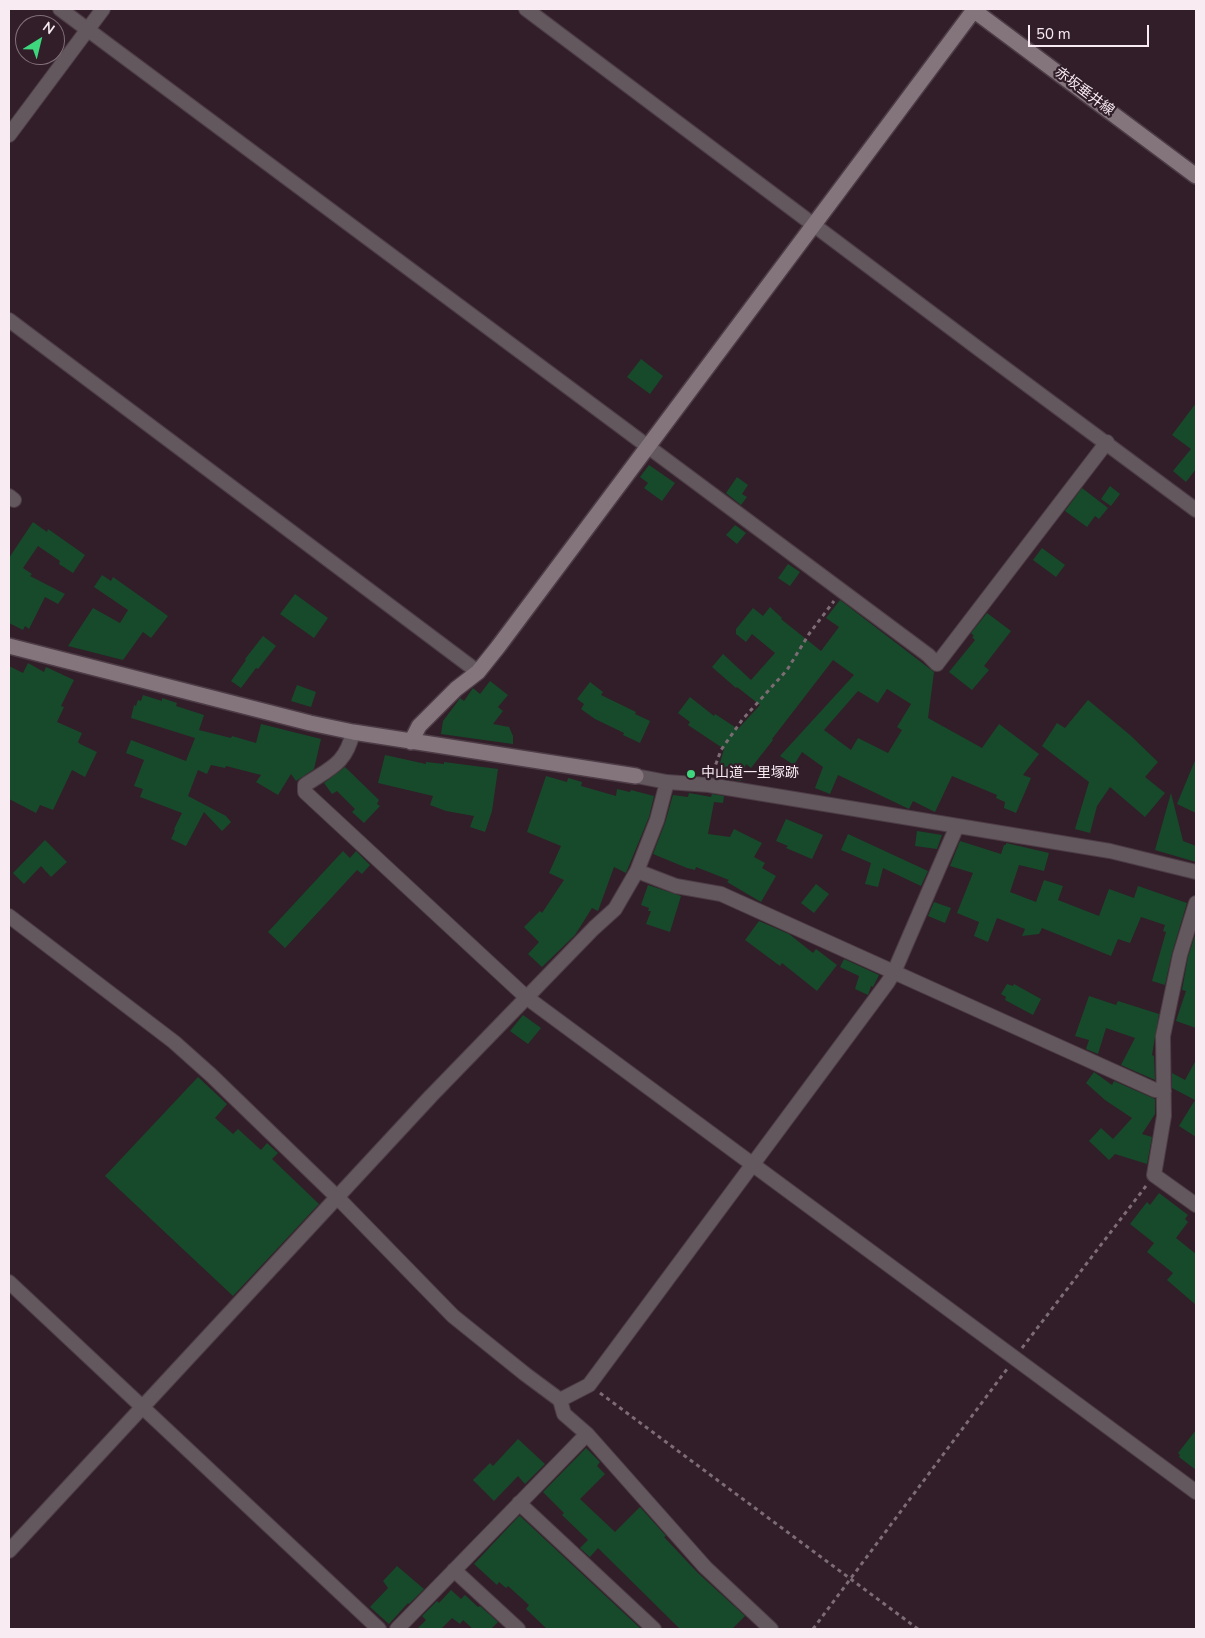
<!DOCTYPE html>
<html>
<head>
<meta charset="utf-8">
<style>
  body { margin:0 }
  #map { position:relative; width:1205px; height:1638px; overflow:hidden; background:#311e29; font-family:"Nunito Sans",sans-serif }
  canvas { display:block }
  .frame { position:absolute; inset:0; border:10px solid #f8ebf2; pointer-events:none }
  .north { position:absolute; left:15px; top:15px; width:50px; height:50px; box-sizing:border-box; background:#311e29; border:1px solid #817079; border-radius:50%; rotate:36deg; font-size:14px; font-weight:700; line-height:20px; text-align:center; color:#f8ebf2 }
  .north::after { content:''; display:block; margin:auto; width:18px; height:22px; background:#3ed77d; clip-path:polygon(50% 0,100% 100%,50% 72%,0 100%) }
  .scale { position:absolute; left:1028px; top:25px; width:121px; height:22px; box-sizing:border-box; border:2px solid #f8ebf2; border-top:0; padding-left:6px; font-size:15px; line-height:18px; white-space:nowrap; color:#f8ebf2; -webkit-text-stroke:4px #311e29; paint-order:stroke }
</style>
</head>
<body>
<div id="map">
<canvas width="1205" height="1638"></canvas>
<div class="frame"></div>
<div class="north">N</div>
<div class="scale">50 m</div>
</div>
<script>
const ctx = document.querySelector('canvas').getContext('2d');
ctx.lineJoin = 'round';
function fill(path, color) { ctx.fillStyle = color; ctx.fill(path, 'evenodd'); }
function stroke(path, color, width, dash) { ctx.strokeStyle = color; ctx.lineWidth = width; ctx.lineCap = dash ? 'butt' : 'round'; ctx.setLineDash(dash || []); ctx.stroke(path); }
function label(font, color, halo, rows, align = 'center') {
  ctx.font = font + ' "Nunito Sans","Noto Sans JP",sans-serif'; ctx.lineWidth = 4.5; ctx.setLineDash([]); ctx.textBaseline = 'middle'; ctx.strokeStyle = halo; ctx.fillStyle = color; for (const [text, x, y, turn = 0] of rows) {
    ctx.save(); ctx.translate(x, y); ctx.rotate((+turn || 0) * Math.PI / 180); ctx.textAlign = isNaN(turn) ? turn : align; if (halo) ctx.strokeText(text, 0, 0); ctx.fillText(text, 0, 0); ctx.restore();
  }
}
const building = new Path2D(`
  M641,359L663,376L650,394L627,377Z
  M1196,403V469L1186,482L1173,471L1191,449L1172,435Z
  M649,465L675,483L662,501L644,488L648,483L640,477Z
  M737,477L748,485L742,494L747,497L741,505L726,493Z
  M1110,486L1120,494L1111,506L1101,499Z
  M1082,488L1108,508L1099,519L1095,516L1087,527L1065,511Z
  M33,522L47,532L48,529L85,555L73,573L59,564L60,561L38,546L23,568L32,574L30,576L65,594L58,604L45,597L29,629L25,626L23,630L9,623V558Z
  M735,525L746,533L737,544L726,535Z
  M1042,548L1065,565L1056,577L1033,560Z
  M788,564L800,572L790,586L778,578Z
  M102,575L111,581L113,577L168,616L151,638L143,632L123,660L68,646L93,608L120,623L128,610L94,587Z
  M295,594L328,618L314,638L280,614Z
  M840,600L934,672L928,718L982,748L999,724L1039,754L1023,775L1031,778L1016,813L1004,808L1005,802L996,798L997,795L952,776L935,812L913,801L909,809L838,775L830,794L815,788L823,767L802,752L794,765L780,756L854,675L833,660L772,739L773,740L751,768L746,764L741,781L716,777L724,749L688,725L690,722L678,713L690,697L714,716L715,714L738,729L760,705L737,687L736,688L712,667L723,654L751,680L775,653L752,634L746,642L736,634V629L753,608L763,616L770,607L782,618L781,619L821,651L839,627L826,618ZM887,689L911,704L897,727L902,730L888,753L858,738L851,750L824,730L858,691L878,703Z
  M987,613L1011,631L984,666L989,670L972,690L949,672L975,640L972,637L974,636L971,633Z
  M263,636L276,646L258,669L256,668L241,688L231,681L246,660L245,659Z
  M28,663L44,672L46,667L74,680L61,706L64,707L57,722L82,733L78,742L80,744L97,752L85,777L72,770L53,810L40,805L36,813L9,799V666L23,673Z
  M490,681L508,695L498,707L503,711L493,724L509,727L513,736V744L441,734L443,721L458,701L460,698L464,701L473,688L480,694Z
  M590,682L603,692L601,695L636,712L635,714L650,721L640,743L623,735L624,733L595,719L581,709L584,704L577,699Z
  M297,685L316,692L311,707L291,701Z
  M143,695L162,701V698L177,703L176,706L204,715L199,730L231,738L232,736L256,743L261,724L321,739L314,769L296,781L291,774L278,795L256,782L261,775L226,766L225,768L211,765L207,774L198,770L188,796L226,816L231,822L222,831L204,812L186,846L171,839L175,830L174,829L182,813L140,797L143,789L134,786L144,760L126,753L131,740L186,761L195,738L131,718L134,705L136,706L138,700L141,701Z
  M1088,700L1130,735L1158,762L1145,777L1165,793L1145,817L1110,787L1097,806L1090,833L1075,829L1089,782L1042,746L1057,723L1065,728Z
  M385,755L426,764V762L444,764V762L498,769L492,811L485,832L470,827L474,816L446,811L430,805L433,796L378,783Z
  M1196,758V813L1177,804Z
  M345,767L379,800L377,804L380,806L364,823L352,812L355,809L337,791L332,794L324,783Z
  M546,776L567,782L568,778L582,782L581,786L616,796L617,789L630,792L631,790L654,796L649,817L626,873L614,867L598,911L592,908L575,935L542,967L528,954L539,942L524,927L540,911L542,913L564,880L549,873L561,846L527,832Z
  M689,793L711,797L712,794L724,796L723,803L714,802L708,834L730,837L734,829L762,843L754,857L765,863L762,868L776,876L761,902L727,882L729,880L696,867L695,870L687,868L653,854L665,823L673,795L688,797Z
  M1171,793L1183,841L1196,846V862L1155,850Z
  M786,819L823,835L812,859L786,848L788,846L776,841Z
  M917,831L942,835L937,849L915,846Z
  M848,834L928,871L921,886L883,868L878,887L865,884L871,863L841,850Z
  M45,840L67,862L51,877L41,866L24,884L13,873Z
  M960,841L1001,854L1004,845H1006V843L1049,853L1044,871L1019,865L1010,892L1036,902L1044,880L1063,886L1058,900L1099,916L1109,889L1134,898L1138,886L1187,903L1172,953L1165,985L1152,981L1166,932L1163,931L1165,925L1141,917L1130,943L1118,939L1111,956L1042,928L1039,934L1022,936L1025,929L997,918L988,942L974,936L979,922L957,913L973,873L950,866Z
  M343,851L350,858L356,851L370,865L362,874L357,870L285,948L268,932Z
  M816,884L829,894L814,913L801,903Z
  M648,885L681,896L670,932L646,924L651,911H648L649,908L641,905Z
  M934,902L951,908L945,923L928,916Z
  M759,921L789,934L813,953L816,949L837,965L817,991L782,963L780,966L745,940Z
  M1196,932V1028L1176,1021L1186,991L1182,990L1188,957Z
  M844,959L879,975L873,987L871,986L868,995L855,989L859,976L840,967Z
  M1007,984L1013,986L1014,984L1041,999L1033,1015L1005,1000L1006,997L1001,994Z
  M1089,996L1116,1005L1118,1001L1159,1014L1152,1055L1154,1056L1155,1080L1121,1065L1135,1038L1106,1028L1098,1054L1086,1049L1089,1040L1075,1036Z
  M523,1015L541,1028L528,1044L510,1031Z
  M1196,1060V1137L1179,1126L1195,1100L1172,1088V1073L1185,1080Z
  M1094,1072L1112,1085L1114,1081L1155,1099V1114L1142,1134L1152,1137L1147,1164L1115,1154L1109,1160L1089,1141L1101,1128L1113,1139L1132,1118L1105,1100L1086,1083Z
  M198,1077L227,1104L215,1118L233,1134L238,1129L261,1150L267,1143L278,1153L272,1159L319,1204L233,1296L105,1176Z
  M1159,1193L1188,1215L1185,1219L1188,1222L1176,1238L1196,1254V1305L1167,1280L1173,1273L1147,1252L1154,1243L1130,1224L1147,1202L1150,1205Z
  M1196,1430V1470L1179,1457L1180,1455L1178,1453Z
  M518,1439L545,1464L525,1484L518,1476L494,1501L473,1480L490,1463L493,1466Z
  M586,1448L600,1462L597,1466L605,1474L580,1499L615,1532L640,1507L666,1536L664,1537L698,1573L745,1616L732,1629H680L598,1548L590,1557L580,1548L588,1540L562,1515L564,1513L543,1492Z
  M519,1516H520L641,1629H547L526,1609L529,1605L508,1586L506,1588L499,1582L497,1585L474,1564Z
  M397,1566L424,1589L409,1604L408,1603L389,1624L370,1607L388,1588L383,1581Z
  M451,1590L461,1599L465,1595L478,1607L480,1606L498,1622L491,1629H473L463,1620L460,1624L452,1618L441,1629H417L426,1620L422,1616L437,1601L439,1603Z`);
const path = new Path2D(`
  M713,772L721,750L742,720L787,670L809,634L834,601
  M1022,1348L1146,1186
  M600,1393L918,1629
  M813,1629L1007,1369`);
const street = new Path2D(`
  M60,9L928,655L937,664L1107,442
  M526,9L983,352L1196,510
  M9,135L103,9
  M9,320L478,672
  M9,496L14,500
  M353,732C346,764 330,768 305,785V792L526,997L1196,1492
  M636,776L667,782L709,785L1110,851L1196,872
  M637,871L676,886L721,894L1155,1090L1164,1091
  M1196,903L1180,955L1163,1036L1164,1116L1154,1175L1196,1205
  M9,916L174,1042L211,1075L337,1197L453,1316L525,1374L560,1400L564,1414L587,1434L705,1567L771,1629
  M9,1282L379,1629
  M560,1400L589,1385L888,982L894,972L957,826
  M519,1503L654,1629
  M9,1551L431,1096L594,928L615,909L637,871L657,820L667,782
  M454,1570L518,1629
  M397,1629L587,1434`);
const secondary = new Path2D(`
  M972,9L1196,176
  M9,646L310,723L353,732L636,776
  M411,742L419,726L456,689L478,672L498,647C655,434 816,223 974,10`);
const markers = [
  [691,774,5,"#3ed77d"]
];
const streetNames = [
  ["赤坂垂井線",1084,92,37]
];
const poiNames = [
  ["中山道一里塚跡",701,774]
];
fill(building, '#174a2a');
stroke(street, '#4d3b45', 16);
stroke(secondary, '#4d3b45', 18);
stroke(path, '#7d6c76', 3, [4, 4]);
stroke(street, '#62585d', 14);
stroke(secondary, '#84757d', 15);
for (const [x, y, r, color] of markers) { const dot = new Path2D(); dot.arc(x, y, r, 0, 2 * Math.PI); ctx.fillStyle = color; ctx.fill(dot); stroke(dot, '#311e29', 2); }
label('14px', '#f8ebf2', '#311e29', streetNames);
label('14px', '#f8ebf2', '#311e29', poiNames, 'left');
</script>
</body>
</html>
